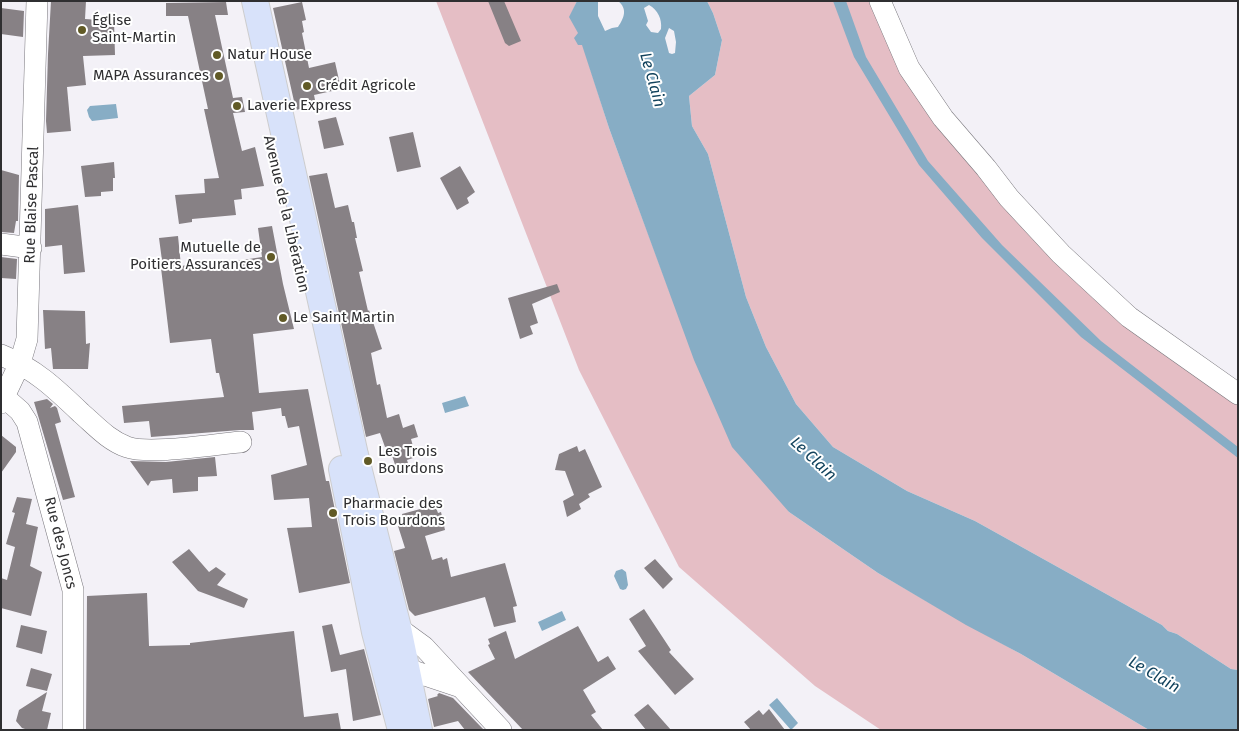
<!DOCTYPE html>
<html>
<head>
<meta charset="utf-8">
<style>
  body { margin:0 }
  #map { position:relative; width:1239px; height:731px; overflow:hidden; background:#f3f1f7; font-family:"Fira Sans",sans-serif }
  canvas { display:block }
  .frame { position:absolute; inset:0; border:2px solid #2f2f31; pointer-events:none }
</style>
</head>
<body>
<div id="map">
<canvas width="1239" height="731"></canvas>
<div class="frame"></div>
</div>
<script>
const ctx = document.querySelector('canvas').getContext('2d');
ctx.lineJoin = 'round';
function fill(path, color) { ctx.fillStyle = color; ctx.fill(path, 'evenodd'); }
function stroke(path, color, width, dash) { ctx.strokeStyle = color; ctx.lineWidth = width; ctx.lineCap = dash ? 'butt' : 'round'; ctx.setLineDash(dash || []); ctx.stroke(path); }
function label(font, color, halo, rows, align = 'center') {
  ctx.font = font + ' "Fira Sans",sans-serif'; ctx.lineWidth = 4; ctx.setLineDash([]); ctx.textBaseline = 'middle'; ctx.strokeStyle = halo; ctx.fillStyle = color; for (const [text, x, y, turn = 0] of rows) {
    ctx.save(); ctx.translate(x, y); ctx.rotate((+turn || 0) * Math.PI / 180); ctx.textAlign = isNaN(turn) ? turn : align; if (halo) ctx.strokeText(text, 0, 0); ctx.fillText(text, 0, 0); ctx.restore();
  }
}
const green = new Path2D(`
  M436,1H577L570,17L579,33L609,128L670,293L789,512L878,573L966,624L1021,654L1149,730H881L815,686L679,567L579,370Z
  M707,1H880L909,68L1061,254L1238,394V670L1231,669L1177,634L1168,631L1162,625L975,521L907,491L833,447L796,404L766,347L746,297L708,154L692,126L689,96L715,75L722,40L713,13Z`);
const water = new Path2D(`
  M577,1H598V16L605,31L612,28L618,27C624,18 628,9 618,1H707L713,13L722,40L715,75L689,96L692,126L708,154L746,297L766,347L796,404L833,447L907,491L975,521L1162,625L1168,631L1177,634L1231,669L1238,670V730H1149L1021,654L966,625L878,573L789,512L732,447L694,360L609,128L582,45H578L574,38L578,33L569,17ZM649,5C658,10 662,19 661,29L658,33L651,32L646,25L648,21L644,8ZM669,28L674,31L676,42L675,53L672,54L669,53L665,38Z
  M833,1H846L866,57L928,161L1002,245L1101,341L1238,447V458L1081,337L982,238L919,165L854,57Z
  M116,104L118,118L92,121L89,117L87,110L90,106Z
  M465,396L469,406L445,413L442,403Z
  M622,569L626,572L628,585L626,589L623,590L620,589L614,576L616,571Z
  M562,611L566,620L542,631L538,622Z
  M777,698L798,723L791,730L769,705Z`);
const building = new Path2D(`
  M51,1H86L85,19L114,21L115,55L83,56L86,85L67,87L71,131L47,133L46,121L48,54Z
  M488,1H504L521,41L509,46L505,43Z
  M226,2L228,15H215L233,98L242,97L245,112L233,113L242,151L255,147L264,186L241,189L242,199L234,200L236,215L192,219V222L179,224L175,195L205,193L204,179L219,178L204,109H208L188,16H166V3Z
  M302,2L306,20L302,21L304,32L302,33L309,68L335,62L341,89L314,95L316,105L296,110L273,8Z
  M1,8L24,11L23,37L1,34Z
  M336,117L344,145L324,149L318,121Z
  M413,132L421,167L397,172L389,137Z
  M114,162L115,178H113V191L101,192V196L85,197L81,166Z
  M460,166L475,192L467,198L469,203L457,210L440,178Z
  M1,170L19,175L18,221H16L14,233L1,232Z
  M327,173L335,208L348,205L352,222H354L357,238H355L363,271L359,272L368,311L369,310L382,349L371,353L377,385L380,384L387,418L399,414L403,428L414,424L418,437L411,439L416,457L407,460L410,470L398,474L389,446L385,447L380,433L366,437L309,176Z
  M78,205L85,272L64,274L62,245L45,247V209Z
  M272,226L283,284L294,329L253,334L259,393L308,389L326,481H329L350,583L299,593L287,528L312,527L309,498L274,500L271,475L307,465L299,426L288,428L285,416H282L281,408L252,412L254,430H240L151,437L149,421L124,423L122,406L224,397L219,373H216L211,339L170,343L161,268H163L159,238L178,236L181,266L209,262L210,265L262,257L258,228Z
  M1,257L17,259L16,279L1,278Z
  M557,284L560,292L532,304L538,323L530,326L533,334L520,339L508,298Z
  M43,310L85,311L86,344L90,343L88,369H53L51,348L45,349Z
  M47,399L53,404L50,408L55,406L57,408L61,422L55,424L75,497L63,500L34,402Z
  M1,435L16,447V452L1,473Z
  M577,446L579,452L585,449L602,487L588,494L590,497L579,504L581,509L567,517L563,501L574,495L565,471L555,470L559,454Z
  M215,457L217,476L198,477V491L173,493L172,479L151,481L148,486L130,461L166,462Z
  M17,497L32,499L26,524L38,527L30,566L42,572L31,616L1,608V578L7,580L15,547L6,544L15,513L12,512Z
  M435,505L438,513L441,512L445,530L425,536L432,560L442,557L443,560L447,558L451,577L505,563L517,606L513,607L516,622L494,627L485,597L415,616L409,610L394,551L405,548L398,526L404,524L402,514Z
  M189,549L209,572L216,567L226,574L217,585L248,599L244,608L198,591L172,562Z
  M655,559L673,579L663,589L644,568Z
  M147,593L149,646L190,645V643L294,631L304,717L338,713L341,730H86L87,596Z
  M644,609L671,650L669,652L694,679L675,695L638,651L646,646L629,619Z
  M332,624L340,655L364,649L381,715L353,721L346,669L331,672L322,626Z
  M21,625L47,631L42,654L16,647Z
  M578,626L598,662L608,656L616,669L583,690L596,712L591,715L603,730H523L468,672L495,659L488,645L490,644L488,639L506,631L515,659Z
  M31,668L52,674L47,691L26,686Z
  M47,692L42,711L51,713L47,730H28L22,728L16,721L19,710Z
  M439,693L453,698L484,730H465L458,721L434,727L428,699L438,696L437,695Z
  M648,704L671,730H646L634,715Z
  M769,709L785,730H751L744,722L759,710L763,715Z`);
const minor = new Path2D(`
  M880,1L909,68L943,118L986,168L1009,198L1061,254L1129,317L1238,394
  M1,244L31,248
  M1,355C34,368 56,389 81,413C96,426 108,440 127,447C149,455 215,444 241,442
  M4,397L20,411L27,422L73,590V730
  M1,403L20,363L27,339L37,1
  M387,630L398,628L424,647L501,730
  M398,658L407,669L458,686`);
const major = new Path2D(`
  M255,1L355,455L398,628L419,730
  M342,469L375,632L401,730`);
const markers = [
  [82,30,5,"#615a26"],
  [217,55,5,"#615a26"],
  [219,76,5,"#615a26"],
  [307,86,5,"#615a26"],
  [237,106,5,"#615a26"],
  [271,257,5,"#615a26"],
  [283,318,5,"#615a26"],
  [368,461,5,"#615a26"],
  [333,513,5,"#615a26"]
];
const poiNames = [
  ["Église",92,21],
  ["Saint-Martin",92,38],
  ["Natur House",227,55],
  ["MAPA Assurances",209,76,"right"],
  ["Crédit Agricole",317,86],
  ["Laverie Express",247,106],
  ["Mutuelle de",261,248,"right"],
  ["Poitiers Assurances",261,265,"right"],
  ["Le Saint Martin",293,318],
  ["Les Trois",378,452],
  ["Bourdons",378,469],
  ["Pharmacie des",343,504],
  ["Trois Bourdons",343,521]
];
const streetNames = [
  ["Rue Blaise Pascal",32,205,-88],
  ["Avenue de la Libération",286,214,77],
  ["Rue des Joncs",60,543,76]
];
const waterNames = [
  ["Le Clain",652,80,74],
  ["Le Clain",813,459,43],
  ["Le Clain",1154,675,30]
];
fill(green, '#e5bec5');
fill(water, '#87adc5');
fill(building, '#878185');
stroke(minor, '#79777d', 22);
stroke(major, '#cdcdce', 28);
stroke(minor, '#fff', 21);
stroke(major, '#d8e2fa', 26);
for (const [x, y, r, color] of markers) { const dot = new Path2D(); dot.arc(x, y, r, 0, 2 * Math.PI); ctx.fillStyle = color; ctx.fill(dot); stroke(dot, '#fff', 2); }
label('15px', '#2f2f31', '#fff', poiNames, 'left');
label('15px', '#2f2f31', '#fff', streetNames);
label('italic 16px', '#11425c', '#fff', waterNames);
</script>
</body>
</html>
